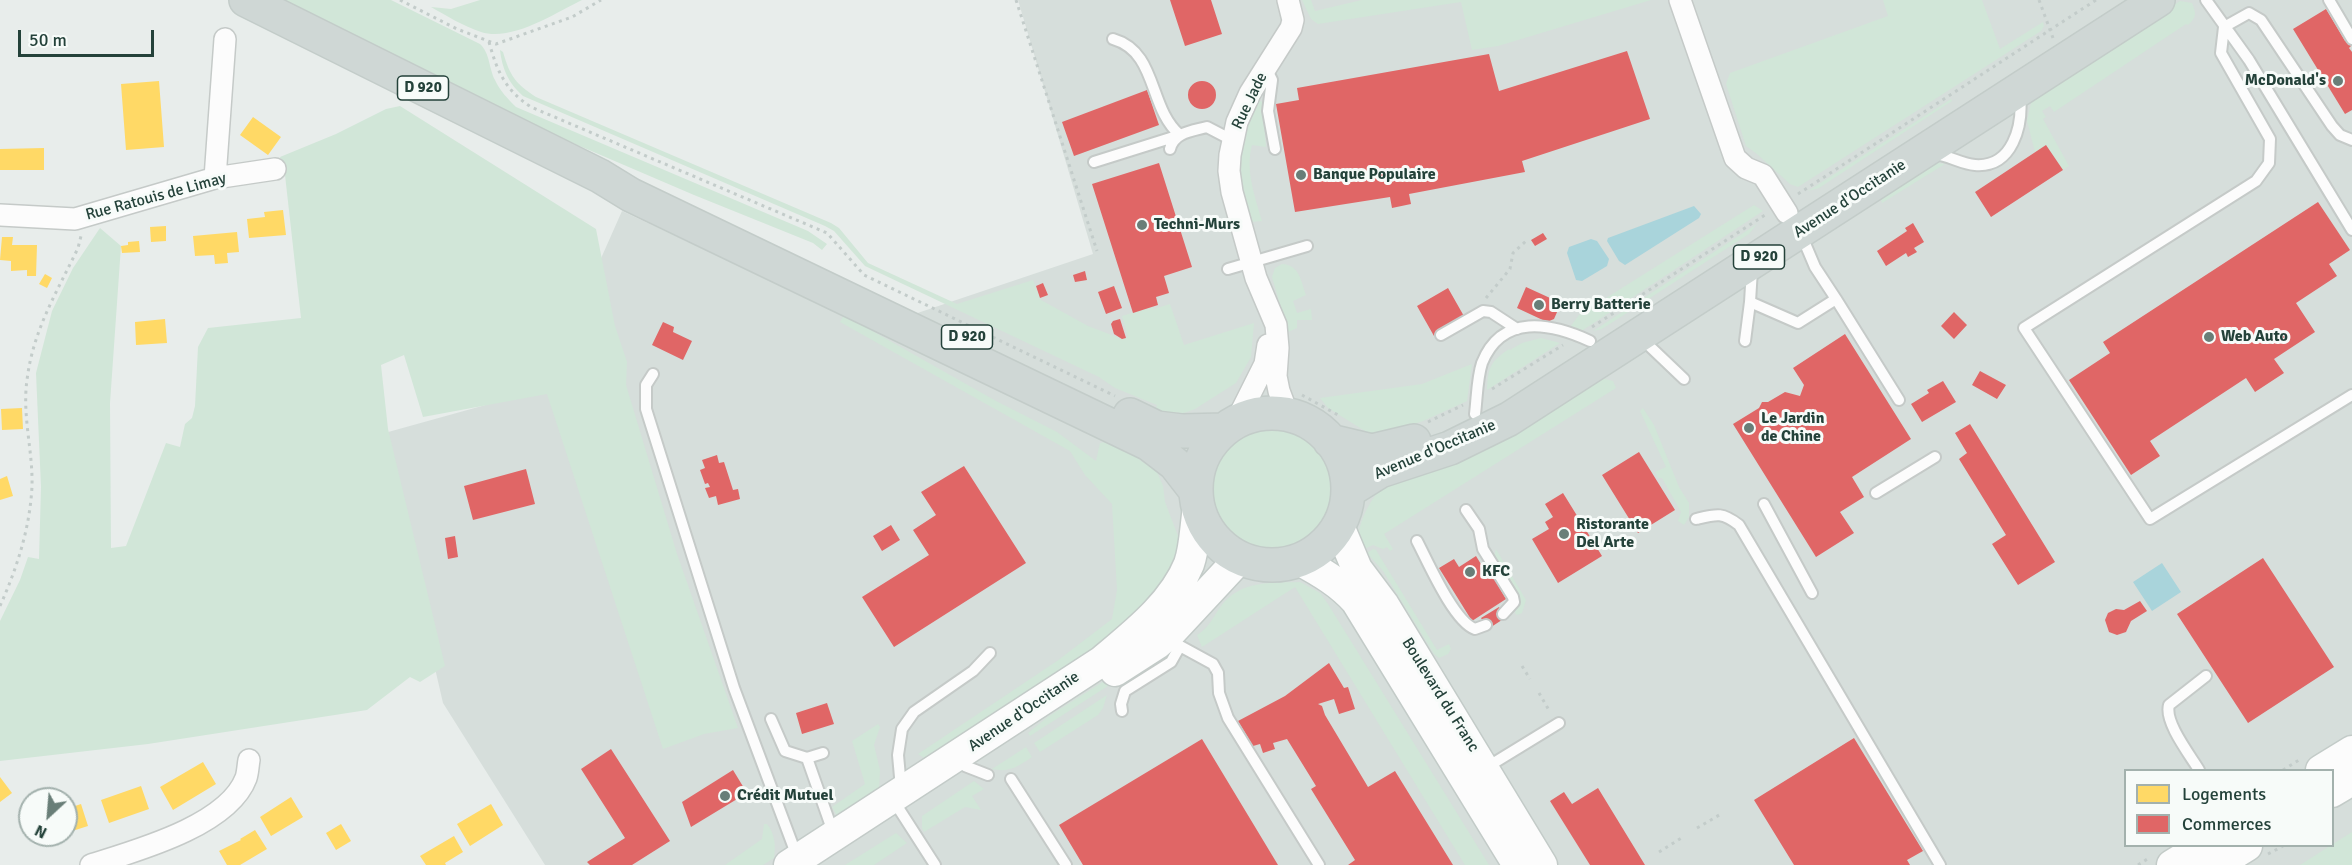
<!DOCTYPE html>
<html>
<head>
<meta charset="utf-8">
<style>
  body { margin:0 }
  #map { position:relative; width:2352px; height:865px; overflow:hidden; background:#e8edeb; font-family:Signika,sans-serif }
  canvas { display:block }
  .legend { position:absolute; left:2124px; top:769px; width:210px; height:78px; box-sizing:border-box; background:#f7fbf9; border:2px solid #a3b1ad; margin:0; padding:8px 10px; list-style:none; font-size:18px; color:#24423a }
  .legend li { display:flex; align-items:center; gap:12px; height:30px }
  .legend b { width:30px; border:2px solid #a3b1ad }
  .north { position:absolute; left:18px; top:787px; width:60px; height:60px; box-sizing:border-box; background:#f7fbf9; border:2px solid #a3b1ad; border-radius:50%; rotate:206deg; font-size:16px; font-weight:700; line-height:24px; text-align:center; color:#24423a }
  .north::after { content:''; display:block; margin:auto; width:21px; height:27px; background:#697e78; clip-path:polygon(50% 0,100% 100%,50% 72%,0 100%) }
  .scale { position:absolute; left:18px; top:30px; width:136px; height:27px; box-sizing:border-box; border:3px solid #24423a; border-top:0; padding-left:8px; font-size:18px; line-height:21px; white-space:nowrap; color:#24423a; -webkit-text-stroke:4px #f7fbf9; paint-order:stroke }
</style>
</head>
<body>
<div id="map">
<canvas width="2352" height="865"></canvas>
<ul class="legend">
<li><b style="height:16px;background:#ffd966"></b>Logements</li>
<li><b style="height:16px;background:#e06666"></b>Commerces</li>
</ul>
<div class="north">N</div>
<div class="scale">50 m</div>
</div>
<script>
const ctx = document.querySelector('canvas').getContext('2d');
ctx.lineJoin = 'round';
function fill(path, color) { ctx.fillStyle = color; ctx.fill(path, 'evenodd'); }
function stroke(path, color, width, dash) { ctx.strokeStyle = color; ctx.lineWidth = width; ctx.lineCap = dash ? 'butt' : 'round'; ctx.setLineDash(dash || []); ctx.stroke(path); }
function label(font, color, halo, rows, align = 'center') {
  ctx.font = font + ' Signika,sans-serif'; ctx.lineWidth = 6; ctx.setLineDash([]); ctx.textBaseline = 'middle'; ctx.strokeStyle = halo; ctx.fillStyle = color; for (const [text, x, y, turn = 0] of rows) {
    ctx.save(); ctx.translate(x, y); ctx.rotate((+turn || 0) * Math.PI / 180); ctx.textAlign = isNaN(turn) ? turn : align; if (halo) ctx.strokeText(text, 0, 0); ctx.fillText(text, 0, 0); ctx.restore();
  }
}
const built = new Path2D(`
  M1018,0H2352V865H545L443,703L381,434L543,389L622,211L873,328L1093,254ZM2126,770H2332V846H2126Z`);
const green = new Path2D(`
  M273,0H391L480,44C490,53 489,69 495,80C500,91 508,99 516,107L808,231L827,244L822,250L813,243L694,195L491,108Z
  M480,0H582C555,13 512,42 481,32C463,26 447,16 431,7L451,9Z
  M1302,0H1311L1315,11L1362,0H1651L1498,46L1472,50L1461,2L1318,24L1311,19Z
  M1883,0H1982L2000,49L2043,22L2044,26L2041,31L1798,187L1790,184L1757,154L1746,146L1726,84L1730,73L1888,16Z
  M2180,1L2192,3C2196,13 2197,17 2188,25L2186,24L2054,112L2050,106L2042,111L2046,117L2043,119L2069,166L2063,170L2046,145L2035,152L2027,121L2032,98Z
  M500,50L503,52C510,76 515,83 536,97L831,223L839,228L868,263L957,304L1033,280L1041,300L1088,326L1122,339L1128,337L1122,316L1152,307L1154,309L1170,304L1184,345L1254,323L1251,357L1236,383L1195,409L1184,413L1155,411L1157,405L1115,388L1099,377L865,266L834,231L825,226L523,96C509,84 502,69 500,50Z
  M1257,99L1262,102L1266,147L1252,145C1245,170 1255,197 1262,221L1251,222C1234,171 1238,148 1257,99Z
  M1951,99L1952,101L1819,188L1808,191Z
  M400,106L596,229L615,326L627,362L626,385L677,554L738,728L704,734L663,749L547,394L423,417L404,355L381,365L388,429L445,666L420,682L410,677L367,710L148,744L0,761V621L20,580L28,557L39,559L41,487L36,373L52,311L73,268L100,228L121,246L110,403L111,548L126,546L166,443L180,447L185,424L192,418L195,406L198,347L208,328L301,318L285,175L280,157L336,134L386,109Z
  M1933,162L1945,164L1882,203L1880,196Z
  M1754,205L1763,211L1580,332L1570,327L1579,315Z
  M1757,224L1749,234L1602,329L1593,331Z
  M1282,264C1300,265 1301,282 1306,295L1293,301L1297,313L1311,309L1312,320H1297V328L1288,332L1272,277L1275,268Z
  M844,315L996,401L1057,432L1096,461L1100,443L1112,441L1141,450L1137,458L1157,472L1163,486L1165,502L1178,536L1176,561L1164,580L1130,619L1093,649L924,758L918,754L1057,661L1112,619L1117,590L1112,504L1085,475L1070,451L840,322Z
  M1541,338L1560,343L1487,390C1488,367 1490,362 1509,349L1510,350L1522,343Z
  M1472,364L1467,401L1423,421L1394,431L1373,436L1328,408L1320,398L1422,384Z
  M1601,378L1613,381L1616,388L1384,534L1393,549L1390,551L1387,547L1383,549L1373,545L1364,549C1363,545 1359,539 1359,535C1359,520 1372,498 1382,487Z
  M1643,408L1654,425L1679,487L1689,503V517L1684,525L1678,521L1681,512L1662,478H1658L1655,472L1666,467L1640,411Z
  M1208 487a63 63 0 1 1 126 0a63 63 0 1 1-126 0Z
  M1373,549L1376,550L1437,650L1449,644L1451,649L1448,654L1439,658L1434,654L1383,571L1367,553Z
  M1496,549L1526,600L1522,613L1517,615L1515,613L1516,605L1493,559Z
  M1300,582L1320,593L1328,604L1489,865H1465L1295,587L1202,647L1197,635C1209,628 1213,617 1221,606C1241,580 1270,583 1300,582Z
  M1117,673L1111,684L1030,736L1028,733L1049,716Z
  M1107,695L1103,708L1098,715L1040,752L1034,743Z
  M878,724L880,727L874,745L880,770L879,790L837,816L832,807L865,784L852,741Z
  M1026,747L1032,757C1019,766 1009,773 992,769Z
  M974,781L984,789L972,796L981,810L965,807L924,832L922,828V816Z
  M764,824H767C775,834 776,846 774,858L763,865H725L762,839Z
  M2352,832V865H2300Z
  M896,833L907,843L874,865H845Z`);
const water = new Path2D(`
  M1694,206L1701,214L1699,218L1625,265L1619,261L1607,241L1608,238Z
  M1591,239L1597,241L1609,259L1607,266L1582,281L1576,280L1567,253L1569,247Z
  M2162,563L2181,592L2152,611L2133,582Z`);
const homes = new Path2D(`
  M159,81L164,147L126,150L121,84Z
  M253,117L281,137L268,155L240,135Z
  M44,148V170H0V149Z
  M283,210L286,235L249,238L247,219L265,217L264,212Z
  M166,226V241L151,242L150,227Z
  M237,232L239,252L227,253L228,263L215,264L214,255L195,256L193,236Z
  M2,237H13L12,245H37L36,276H27V270L11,271V261L0,260Z
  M139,241L140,252L122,253L121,246L128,245V242Z
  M45,274L52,278L47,288L39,284Z
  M165,319L167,343L136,345L135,322Z
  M22,408L23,429L2,430L1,409Z
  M7,476L13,496L0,500V479Z
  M203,762L216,784L173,810L160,787Z
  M0,777L12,793L0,802Z
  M141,786L149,809L109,823L101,800Z
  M291,797L303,817L271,836L260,817Z
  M81,804L88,826L66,833V809Z
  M491,804L503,825L470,846L457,824Z
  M341,824L351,841L336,850L326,833Z
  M255,830L267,849L240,865H227L219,851L241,840L240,839Z
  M454,836L463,852L445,863L446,865H426L420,856Z`);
const shops = new Path2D(`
  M1170,0H1211L1222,34L1185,46Z
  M2326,9L2345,41L2348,40L2351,46L2349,48L2352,52V110L2345,114L2293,29Z
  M1627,51L1650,119L1522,161L1525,172L1409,194L1411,204L1392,208L1390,197L1295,212L1276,104L1299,100L1297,88L1489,54L1499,91Z
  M1188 95a14 14 0 1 1 28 0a14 14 0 1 1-28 0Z
  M1147,90L1159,125L1074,156L1062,122Z
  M2046,145L2063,170L1991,217L1975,192Z
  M1159,163L1192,267L1164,276L1169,293L1156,297L1158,305L1133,313L1092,184Z
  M2318,202L2350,250L2329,264L2337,276L2296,303L2315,332L2274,359L2284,373L2255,392L2246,378L2150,441L2160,456L2131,475L2069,380L2110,353L2103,342Z
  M1913,223L1924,242L1914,248L1917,252L1908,257L1906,253L1886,266L1877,251L1907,231L1905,228Z
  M1543,233L1547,239L1535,246L1531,240Z
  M1085,271L1087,280L1075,282L1073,275Z
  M1043,283L1048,295L1040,298L1036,286Z
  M1114,286L1122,308L1106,314L1098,292Z
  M1526,287L1561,303L1554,319L1547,322L1517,308Z
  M1448,288L1465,318L1434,336L1417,306Z
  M1954,312L1967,325L1954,339L1941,326Z
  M1120,319L1126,338L1122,339L1114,334L1111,324L1113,321Z
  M663,322L674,327L673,332L692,341L683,360L652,345Z
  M1845,334L1911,439L1852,477L1864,497L1840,512L1854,533L1816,557L1733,424L1759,408L1762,402H1768L1785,392L1800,396L1804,385L1793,368Z
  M1980,371L2006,385L1997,399L1972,385Z
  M1943,381L1956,402L1922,422L1911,404L1929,393L1927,390Z
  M1970,424L2055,562L2018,585L1992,544L2006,535L1959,459L1967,453L1955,433Z
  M1639,452L1675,510L1638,533L1602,475Z
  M717,455L719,463L724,462L733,490L738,489L740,499L718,505L716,496L709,498L705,488L710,487L708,483L705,484L700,470L705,468L702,460Z
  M964,466L1026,563L894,647L862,597L929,555L913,530L936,515L921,492Z
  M526,469L535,504L473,520L464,486Z
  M1563,493L1602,556L1558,583L1532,539L1549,529L1545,522L1553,517L1545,504Z
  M891,525L900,540L882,551L873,536Z
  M455,536L458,557L448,559L445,538Z
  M1476,556L1487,574L1490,572L1506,599L1472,621L1439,568L1454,559L1459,567Z
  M2263,558L2334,667L2248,723L2177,614Z
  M2140,601L2147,611L2131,621L2126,632L2117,635L2109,632L2105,620L2108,613L2116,609L2124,610Z
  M1499,607L1505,618L1488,629L1481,618Z
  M1329,663L1344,688L1348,687L1355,709L1339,714L1334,699L1318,704L1322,706L1325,715L1368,787L1395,771L1453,865H1348L1355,860L1311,789L1316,786L1287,739L1273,743L1275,749L1263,753L1260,744L1253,746L1238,721L1285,696Z
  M827,703L834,724L802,734L796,713Z
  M1854,738L1923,851L1907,860L1910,865H1794L1754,800Z
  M1202,739L1278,865H1083L1059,825Z
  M611,749L670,841L632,865H590L587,862L625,838L581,769Z
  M733,770L747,793L691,827L682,802Z
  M1598,788L1645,865H1590L1550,801L1564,792L1572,804Z`);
const path = new Path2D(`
  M400,0L457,29L496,44L572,17L601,0
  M1016,0L1097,251
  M2039,0L2053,38
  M489,42C497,71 505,90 531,107L827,233L864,275L1115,396
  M1798,194L2096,0
  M1486,298L1510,269L1513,253L1526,241
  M1592,327L1765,215
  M1492,389L1563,345
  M1302,395L1338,415
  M1428,422L1463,405
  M0,606C17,568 30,528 32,486C33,451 22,416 27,380C33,330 57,292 78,248L81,236
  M1522,666L1530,679
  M1539,693L1550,712
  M2283,770L2299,760
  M1697,828L1721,814
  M1659,852L1683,837
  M2268,854L2283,846
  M2138,865L2149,858`);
const lane = new Path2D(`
  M2206,0L2249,60L2352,230
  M2329,0L2352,39
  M2224,27L2221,53L2270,139L2269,163L2256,181L2024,328L2150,519L2352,395
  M2224,27L2249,13L2261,20L2332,126L2340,135L2352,140
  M1113,39C1158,52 1148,108 1180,135
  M1264,71L1269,74L1272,80L1268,111L1275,149
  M1170,149C1174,132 1193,131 1207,127L1232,140
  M1934,154C1948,155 1961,164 1975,165C2013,168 2023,125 2020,96
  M1094,162L1180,135
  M1228,269L1307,246
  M1752,269L1750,302L1798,323L1836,299L1815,267L1801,234
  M1836,299L1899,400
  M1441,335L1483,311L1491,312L1517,329
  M1641,338L1684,379
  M1745,341L1750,302
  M653,374L646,385V409L734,688L798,859
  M1475,414C1477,398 1477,378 1482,363C1502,313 1551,323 1590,341
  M1876,493L1935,457
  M1764,504L1812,593
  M1466,510L1479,529L1483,549L1513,597L1514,602L1503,614
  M1696,519C1717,514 1722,512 1739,525L1940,865
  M1417,541C1428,562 1454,622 1475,629L1486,625
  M1171,636L1180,646L1213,664L1218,673L1219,693L1228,718L1319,865
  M1122,711L1121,704L1125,691L1171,662L1180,646
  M771,719L785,751L807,758
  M823,753L807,758L833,832
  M965,766L988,775
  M1486,770L1497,761L1559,723
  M2199,770C2190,755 2164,722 2169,705L2206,676
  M1011,779L1066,865
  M901,788L898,755L902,729L914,712L973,671L990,653
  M899,809L935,865`);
const street = new Path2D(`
  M1680,0L1735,158L1746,168L1763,175L1787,213
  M215,178L225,39
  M0,215L75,219L215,178L275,169
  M1288,415L1279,391L1276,376L1278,348L1276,325L1256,278L1232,192L1229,171L1230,155L1237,122L1250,93L1291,28L1293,20L1288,0
  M1236,422L1265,364L1268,345
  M91,865C135,851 228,826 246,778C248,772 248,765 249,760`);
const secondary = new Path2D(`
  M1339,526L1357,569L1384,605L1542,865
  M1299,560C1321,572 1340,583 1356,601L1518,865
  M1115,671L1157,644L1172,631L1240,558
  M2321,770L2352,751
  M2332,792L2352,780
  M789,865L1102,661C1134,634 1173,604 1189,564C1195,547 1195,526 1198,508
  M2172,865L2203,846
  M2216,865L2247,846`);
const primary = new Path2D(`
  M246,0L600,176L631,195L1149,444L1175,464L1196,491
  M1196 489a76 76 0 1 1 152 0a76 76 0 1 1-152 0Z
  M1130,415L1157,428L1182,431L1224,430
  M1330,441L1372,451L1414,441
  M1348,491L1380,471L1450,448L1509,419L2158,0`);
const markers = [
  [2338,81,6,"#697e78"],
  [1301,175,6,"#697e78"],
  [1142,225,6,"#697e78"],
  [1539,305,6,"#697e78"],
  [2209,337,6,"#697e78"],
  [1749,428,6,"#697e78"],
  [1564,534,6,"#697e78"],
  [1470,572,6,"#697e78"],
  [725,796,6,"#697e78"]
];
const shields = [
  [423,88,51],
  [1759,257,51],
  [967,337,51]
];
const shieldNames = [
  ["D 920",423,88],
  ["D 920",1759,257],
  ["D 920",967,337]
];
const poiNames = [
  ["McDonald's",2326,81,"right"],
  ["Banque Populaire",1313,175],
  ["Techni-Murs",1154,225],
  ["Berry Batterie",1551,305],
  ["Web Auto",2221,337],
  ["Le Jardin",1761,419],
  ["de Chine",1761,437],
  ["Ristorante",1576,525],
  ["Del Arte",1576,543],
  ["KFC",1482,572],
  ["Crédit Mutuel",737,796]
];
const streetNames = [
  ["Rue Jade",1250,101,-64],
  ["Rue Ratouis de Limay",156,197,-15],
  ["Avenue d'Occitanie",1850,199,-33],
  ["Avenue d'Occitanie",1435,450,-23],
  ["Boulevard du Franc",1440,695,58],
  ["Avenue d'Occitanie",1024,712,-34]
];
fill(built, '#d6dedb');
fill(green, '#d1e6d8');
fill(water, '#a9d4db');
fill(homes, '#ffd966');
fill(shops, '#e06666');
stroke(lane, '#c5cac8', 14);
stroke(street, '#c5cac8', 24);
stroke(secondary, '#c3cbc8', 33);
stroke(primary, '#c3ccc9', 36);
stroke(path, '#c3ccca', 3, [3, 4.5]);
stroke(lane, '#fcfcfc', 10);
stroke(street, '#fcfcfc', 21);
stroke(secondary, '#fcfcfc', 30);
stroke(primary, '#cfd7d5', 33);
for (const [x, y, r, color] of markers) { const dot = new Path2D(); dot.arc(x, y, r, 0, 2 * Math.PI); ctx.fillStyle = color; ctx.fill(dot); stroke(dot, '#f7fbf9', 2); }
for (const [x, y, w] of shields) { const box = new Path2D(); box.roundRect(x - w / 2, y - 12, w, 24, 4.5); ctx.fillStyle = '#f7fbf9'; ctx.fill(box); stroke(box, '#24423a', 1.5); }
label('bold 15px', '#24423a', null, shieldNames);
label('bold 16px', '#24423a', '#f7fbf9', poiNames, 'left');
label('16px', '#24423a', '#f7fbf9', streetNames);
</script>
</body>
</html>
